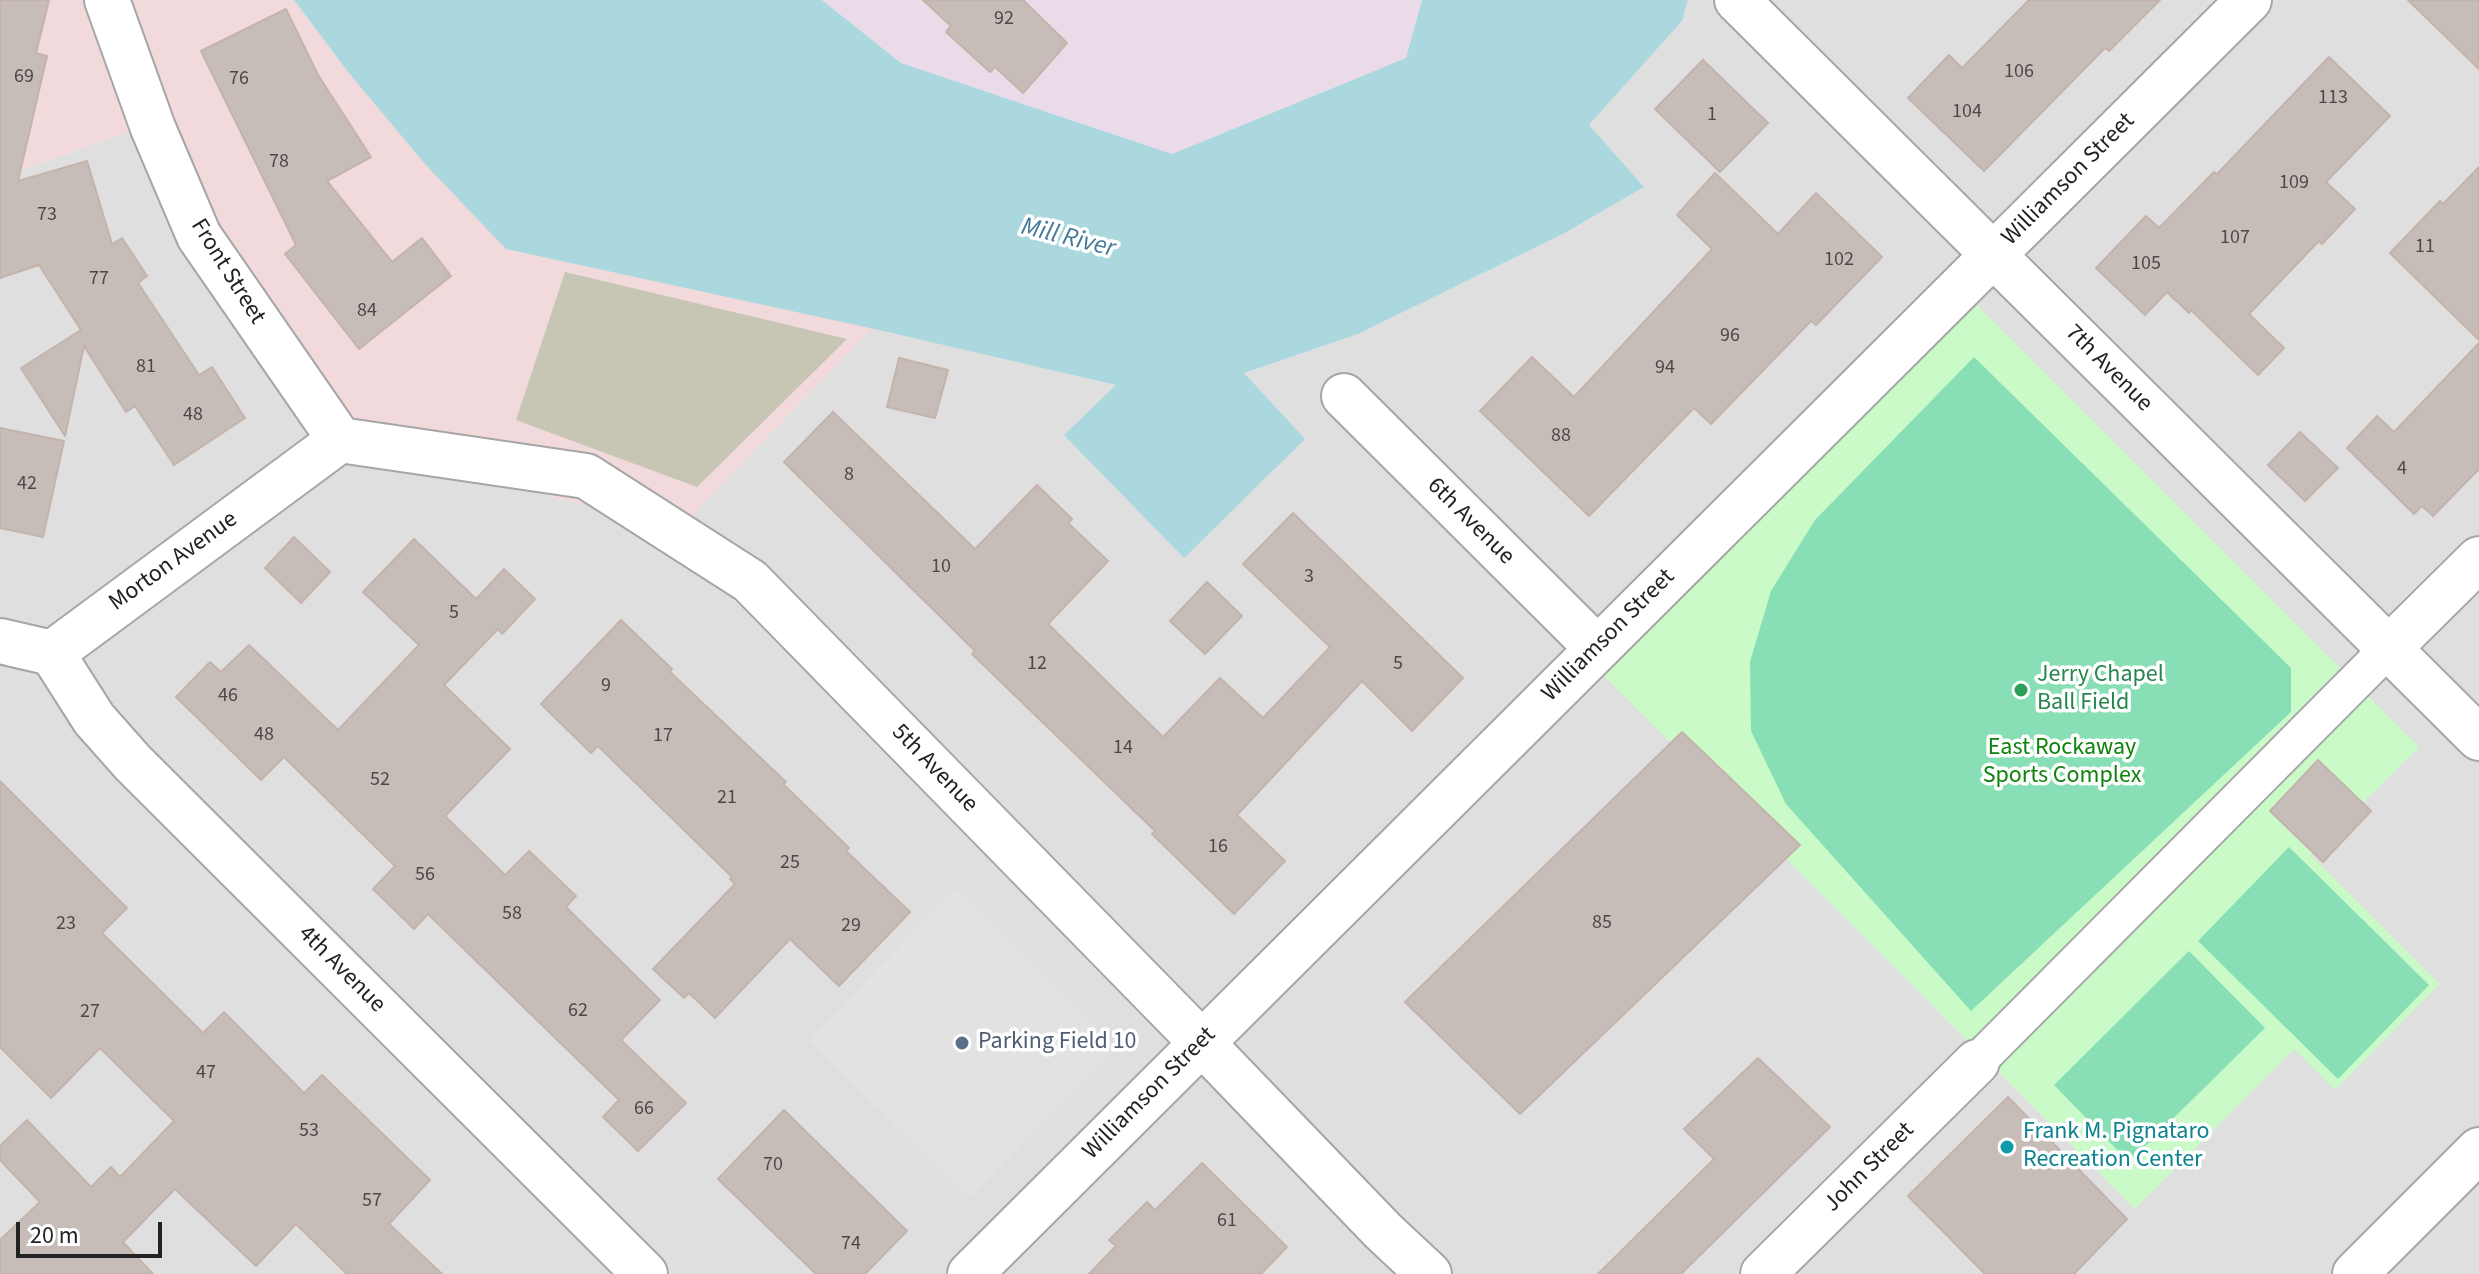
<!DOCTYPE html>
<html>
<head>
<meta charset="utf-8">
<style>
  body { margin:0 }
  #map { position:relative; width:2479px; height:1274px; overflow:hidden; background:#f2eee9; font-family:"Source Sans 3",sans-serif }
  canvas { display:block }
  .scale { position:absolute; left:16px; top:1222px; width:146px; height:36px; box-sizing:border-box; border:4px solid #222; border-top:0; padding-left:10px; font-size:24px; line-height:28px; white-space:nowrap; color:#222; -webkit-text-stroke:6px #fff; paint-order:stroke }
</style>
</head>
<body>
<div id="map">
<canvas width="2479" height="1274"></canvas>
<div class="scale">20 m</div>
</div>
<script>
const ctx = document.querySelector('canvas').getContext('2d');
ctx.lineJoin = 'round';
function fill(path, color) { ctx.fillStyle = color; ctx.fill(path, 'evenodd'); }
function stroke(path, color, width, dash) { ctx.strokeStyle = color; ctx.lineWidth = width; ctx.lineCap = dash ? 'butt' : 'round'; ctx.setLineDash(dash || []); ctx.stroke(path); }
function label(font, color, halo, rows, align = 'center') {
  ctx.font = font + ' "Source Sans 3",sans-serif'; ctx.lineWidth = 7; ctx.setLineDash([]); ctx.textBaseline = 'middle'; ctx.strokeStyle = halo; ctx.fillStyle = color; for (const [text, x, y, turn = 0] of rows) {
    ctx.save(); ctx.translate(x, y); ctx.rotate((+turn || 0) * Math.PI / 180); ctx.textAlign = isNaN(turn) ? turn : align; if (halo) ctx.strokeText(text, 0, 0); ctx.fillText(text, 0, 0); ctx.restore();
  }
}
const residential = new Path2D(`
  M1688,0H2479V1274H0V177L155,123L676,531L872,328L1116,385L1243,373L1358,334L1563,234L1644,187L1588,125L1682,21Z`);
const commercial = new Path2D(`
  M0,0H294L348,72L506,249L872,328L677,531L391,452L302,375L155,123L0,177Z`);
const industrial = new Path2D(`
  M822,0H1422L1406,58L1172,154L901,63Z`);
const construction = new Path2D(`
  M565,272L847,339L697,487L516,420Z`);
const park = new Path2D(`
  M1972,300L2419,747L2311,855L2440,984L2335,1090L2294,1049L2135,1209L1601,673Z`);
const pitch = new Path2D(`
  M1974,357L2291,668V712L1971,1011L1786,804L1751,731L1750,662L1771,591L1815,520Z
  M2289,847L2429,985L2338,1079L2198,941Z
  M2189,951L2265,1028L2129,1162L2054,1085Z`);
const parking = new Path2D(`
  M955,889L1117,1046L970,1198L808,1041Z`);
const water = new Path2D(`
  M294,0H822L901,63L1172,154L1406,58L1422,0H1688L1682,21L1589,125L1644,187L1563,234L1358,334L1244,373L1305,439L1184,558L1064,435L1116,385L879,330L506,249L425,164L348,72Z`);
const building = new Path2D(`
  M0,0H49L36,53L47,56L18,181L87,161L112,244L122,238L147,276L138,283L199,375L212,367L245,418L174,465L135,406L126,412L84,346L65,436L21,368L81,330L39,265L0,278Z
  M923,0H1023L1067,43L1023,93L995,67L990,72L946,32L951,26Z
  M2029,0H2160L2109,51L2105,48L1984,171L1908,98L1949,55L1962,68Z
  M2408,0H2479V69Z
  M286,9L318,75L371,157L327,181L392,262L422,238L451,276L359,349L285,254L296,245L201,51Z
  M2329,57L2390,116L2326,182L2355,209L2322,244L2319,241L2249,314L2284,348L2258,375L2191,310L2189,313L2167,292L2145,315L2096,268L2146,216L2159,228L2214,172L2217,174Z
  M1703,60L1768,123L1720,172L1655,109Z
  M2479,167V340L2390,253L2440,201L2443,204Z
  M1715,173L1778,234L1816,193L1882,257L1816,325L1811,321L1711,424L1694,408L1589,516L1480,411L1532,357L1574,397L1712,249L1677,215Z
  M2479,343V469L2433,516L2422,506L2414,514L2347,448L2377,416L2394,432Z
  M899,358L948,370L935,418L887,407Z
  M833,412L975,549L1037,485L1072,519L1068,523L1108,561L1048,624L1163,737L1220,678L1263,718L1330,647L1243,564L1293,513L1463,678L1412,731L1362,681L1237,815L1285,861L1234,914L1152,834L1155,831L972,654L975,651L784,462Z
  M0,428L64,441L43,537L0,528Z
  M2300,432L2338,468L2305,501L2268,465Z
  M294,537L330,572L301,603L265,568Z
  M414,539L476,599L504,569L535,599L502,634L498,629L444,685L510,749L445,816L505,875L529,851L576,896L566,907L660,1000L621,1040L686,1103L638,1151L603,1117L619,1100L428,914L414,929L373,889L395,866L284,757L261,780L176,697L210,662L221,672L249,645L338,730L419,645L363,592Z
  M1207,582L1242,616L1205,654L1170,621Z
  M621,620L672,669L670,672L786,782L783,784L849,848L846,851L910,912L839,986L790,939L715,1018L689,993L684,998L653,969L735,884L730,879L732,877L598,746L591,753L541,704Z
  M1682,732L1800,845L1520,1114L1405,1002Z
  M2318,760L2371,811L2323,862L2270,811Z
  M0,781L127,908L102,933L203,1033L224,1012L304,1093L322,1075L430,1180L389,1224L442,1274H347L296,1224L256,1266L175,1189L123,1242L153,1274H0V1240L40,1202L0,1160V1146L27,1120L91,1187L111,1167L120,1177L174,1121L100,1048L51,1098L0,1047Z
  M1758,1058L1830,1127L1681,1274H1598L1714,1159L1684,1129Z
  M2008,1097L2127,1219L2074,1274H1985L1908,1196Z
  M784,1110L907,1231L865,1274H816L718,1179Z
  M1202,1163L1287,1247L1261,1274H1089L1116,1246L1109,1240L1147,1202L1155,1210Z`);
const pedestrian = new Path2D(`
  M1977,1062L2388,649`);
const minor = new Path2D(`
  M1737,0L2479,738
  M1344,396L1597,648
  M0,641L52,653L340,440
  M2388,649L2479,559
  M52,653L94,719L133,763L645,1274
  M1201,1042L1383,1231L1429,1274
  M970,1274L2249,0
  M1763,1274L1977,1062
  M2355,1274L2479,1150`);
const tertiary = new Path2D(`
  M107,0L153,128L199,236L340,440L586,476L750,581L1201,1042`);
const markers = [
  [2021,690,8,"#2e9e5b"],
  [962,1043,8,"#5c6f8a"],
  [2007,1147,8,"#0f9aa8"]
];
const numberNames = [
  ["92",1004,20],
  ["106",2019,73],
  ["69",24,78],
  ["76",239,80],
  ["113",2333,99],
  ["104",1967,113],
  ["1",1712,116],
  ["78",279,163],
  ["109",2294,184],
  ["73",47,216],
  ["107",2235,239],
  ["11",2425,248],
  ["102",1839,261],
  ["105",2146,265],
  ["77",99,280],
  ["84",367,312],
  ["96",1730,337],
  ["81",146,368],
  ["94",1665,369],
  ["48",193,416],
  ["88",1561,437],
  ["4",2402,470],
  ["8",849,476],
  ["42",27,485],
  ["10",941,568],
  ["3",1309,578],
  ["5",454,614],
  ["12",1037,665],
  ["5",1398,665],
  ["9",606,687],
  ["46",228,697],
  ["48",264,736],
  ["17",663,737],
  ["14",1123,749],
  ["52",380,781],
  ["21",727,799],
  ["16",1218,848],
  ["25",790,864],
  ["56",425,876],
  ["58",512,915],
  ["85",1602,924],
  ["23",66,925],
  ["29",851,927],
  ["62",578,1012],
  ["27",90,1013],
  ["47",206,1074],
  ["66",644,1110],
  ["53",309,1132],
  ["70",773,1166],
  ["57",372,1202],
  ["61",1227,1222],
  ["74",851,1245]
];
const streetNames = [
  ["Williamson Street",2069,180,-45],
  ["Front Street",227,272,58],
  ["7th Avenue",2108,369,45],
  ["6th Avenue",1470,522,45],
  ["Morton Avenue",174,562,-36],
  ["Williamson Street",1609,636,-45],
  ["5th Avenue",934,769,46],
  ["4th Avenue",341,970,45],
  ["Williamson Street",1150,1094,-45],
  ["John Street",1870,1168,-45]
];
const leisureNames = [
  ["Jerry Chapel",2037,676],
  ["Ball Field",2037,704]
];
const parkNames = [
  ["East Rockaway",2062,749],
  ["Sports Complex",2062,777]
];
const serviceNames = [
  ["Parking Field 10",978,1043]
];
const cultureNames = [
  ["Frank M. Pignataro",2023,1133],
  ["Recreation Center",2023,1161]
];
const waterNames = [
  ["Mill River",1068,239,14]
];
fill(residential, '#e0dfdf');
fill(commercial, '#f2d9db');
fill(industrial, '#ebdbe9');
fill(construction, '#c7c5b4');
fill(park, '#c9fac8');
fill(pitch, '#88dfb5');
fill(parking, '#e2e2e2');
fill(water, '#aad8de');
fill(building, '#c7bdb8');
stroke(building, '#c4b3ab', 2);
stroke(pedestrian, '#a6a6a6', 40);
stroke(minor, '#a6a6a6', 48);
stroke(tertiary, '#a6a6a6', 48);
stroke(pedestrian, '#fff', 36);
stroke(minor, '#fff', 44);
stroke(tertiary, '#fff', 44);
for (const [x, y, r, color] of markers) { const dot = new Path2D(); dot.arc(x, y, r, 0, 2 * Math.PI); ctx.fillStyle = color; ctx.fill(dot); stroke(dot, '#fff', 3); }
label('20px', '#4b4948', null, numberNames);
label('24px', '#222', '#fff', streetNames);
label('24px', '#27864d', '#fff', leisureNames, 'left');
label('24px', '#10830d', '#fff', parkNames);
label('24px', '#4e5e75', '#fff', serviceNames, 'left');
label('24px', '#0d838f', '#fff', cultureNames, 'left');
label('italic 26px', '#45789a', '#fff', waterNames);
</script>
</body>
</html>
